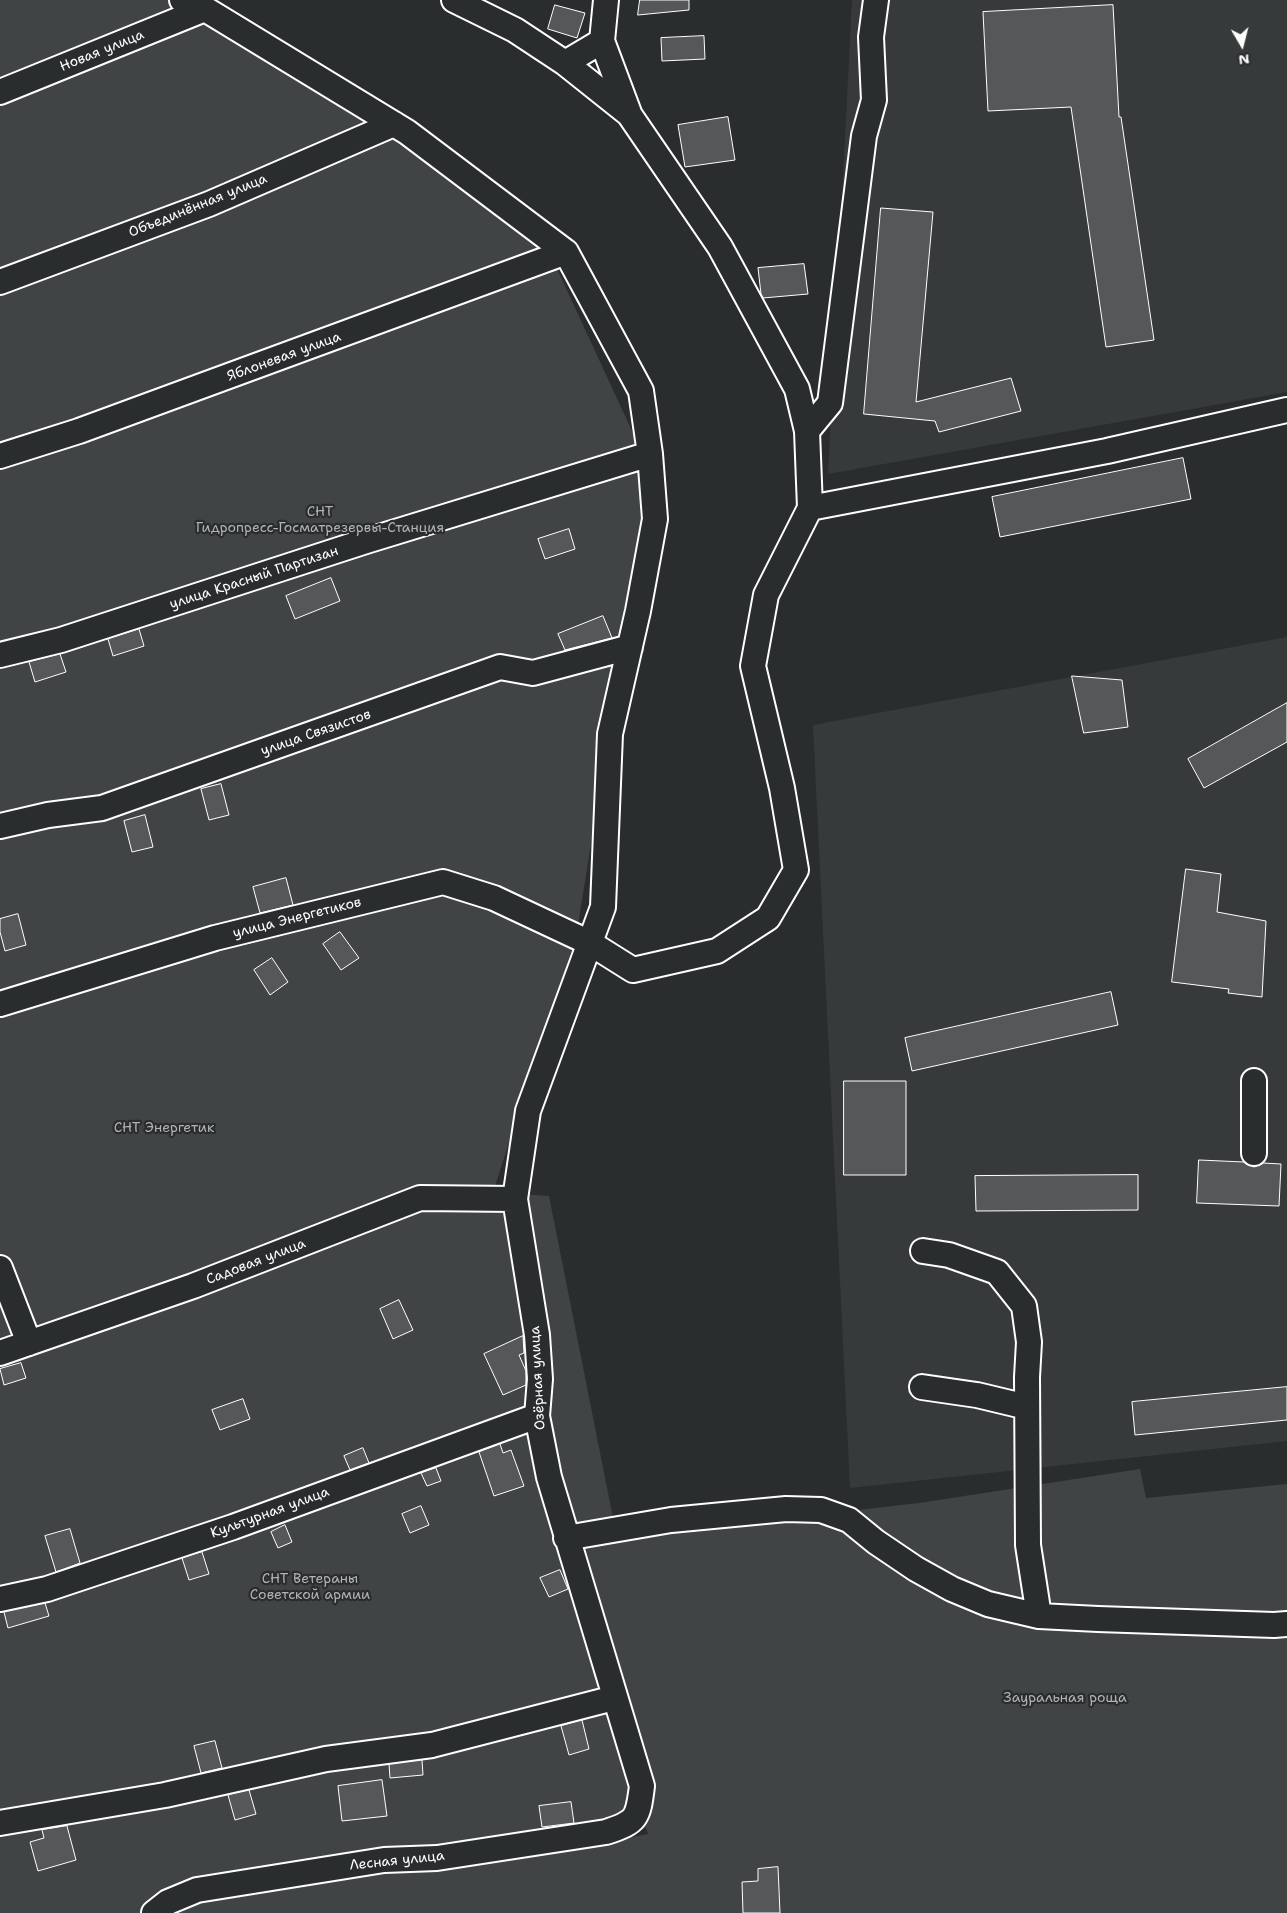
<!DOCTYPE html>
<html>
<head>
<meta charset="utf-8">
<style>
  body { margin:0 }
  #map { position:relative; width:1287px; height:1913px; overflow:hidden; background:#2a2d2e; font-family:"Shantell Sans",sans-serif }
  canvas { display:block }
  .north { position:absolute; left:1217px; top:20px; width:50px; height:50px; -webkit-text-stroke:4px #2a2d2e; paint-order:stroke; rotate:172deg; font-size:14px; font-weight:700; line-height:20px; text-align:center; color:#fff }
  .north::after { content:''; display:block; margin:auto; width:18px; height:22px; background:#fff; clip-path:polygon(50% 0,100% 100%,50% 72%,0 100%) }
</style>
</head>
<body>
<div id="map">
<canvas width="1287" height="1913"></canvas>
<div class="north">N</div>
</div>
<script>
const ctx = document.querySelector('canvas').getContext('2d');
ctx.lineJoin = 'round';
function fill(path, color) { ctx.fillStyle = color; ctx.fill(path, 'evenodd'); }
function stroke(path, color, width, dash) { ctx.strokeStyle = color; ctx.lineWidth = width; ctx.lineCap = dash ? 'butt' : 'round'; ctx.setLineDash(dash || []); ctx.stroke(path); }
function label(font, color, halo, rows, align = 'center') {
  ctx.font = font + ' "Shantell Sans",sans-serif'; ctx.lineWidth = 4.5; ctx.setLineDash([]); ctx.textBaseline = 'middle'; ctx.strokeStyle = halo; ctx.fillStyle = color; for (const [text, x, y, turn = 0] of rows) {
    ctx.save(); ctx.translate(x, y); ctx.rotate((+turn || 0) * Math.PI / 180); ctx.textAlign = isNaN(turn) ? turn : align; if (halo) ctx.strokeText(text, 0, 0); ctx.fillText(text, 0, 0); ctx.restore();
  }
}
const built = new Path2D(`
  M852,0H1287V392L828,474Z
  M1287,637V1441L850,1488L813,725Z`);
const green = new Path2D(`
  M0,0H173L205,9L540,232L651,472L576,937L493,1192L549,1196L617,1538L919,1503L1140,1469L1146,1498L1287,1484V1913H0V1006L457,888L0,1005ZM646,1828L648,1834L550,1852H549Z`);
const building = new Path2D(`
  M640,0H689V10L638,15Z
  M555,5L585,13L577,38L548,29Z
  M1113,5L1119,117H1121L1154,340L1106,347L1071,107L988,111L983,12Z
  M704,36L705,59L662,61L661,38Z
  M728,117L735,160L685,167L678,125Z
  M881,208L933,212L916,402L1011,378L1021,411L939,432L935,421L864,414Z
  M804,264L808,294L763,298L761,294L758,268Z
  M1183,458L1191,499L1000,537L992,497Z
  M569,529L575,549L545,559L538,539Z
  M331,578L340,601L295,619L286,596Z
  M603,616L612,638L565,650L558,634Z
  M139,629L144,646L113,656L108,639Z
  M60,654L66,672L35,682L29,662Z
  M1072,676L1122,680L1128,727L1084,733Z
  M1287,703V742L1204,788L1188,759Z
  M221,784L229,815L209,820L201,789Z
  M145,815L153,847L132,852L124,821Z
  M1186,869L1221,874L1217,912L1266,921L1262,997L1228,993L1229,989L1172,982Z
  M286,878L293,905L260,913L253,887Z
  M18,914L26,945L5,951L0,932V919Z
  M340,932L359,958L341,970L323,944Z
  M272,958L288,982L270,995L254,970Z
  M1111,992L1118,1025L912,1071L905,1038Z
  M844,1081H906V1175H844Z
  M1199,1160L1244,1162L1254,1167L1263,1163L1281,1164L1279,1206L1197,1203Z
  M1138,1175V1210L976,1211L975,1176Z
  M399,1300L413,1330L393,1339L380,1309Z
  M523,1336L524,1353L519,1355L526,1371V1385L503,1395L484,1354Z
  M21,1363L26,1378L4,1385L0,1369Z
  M1287,1387V1420L1135,1435L1132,1402Z
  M243,1399L250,1419L220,1430L212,1410Z
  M500,1444L503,1453L511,1450L524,1486L494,1496L479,1452Z
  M363,1448L369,1463L350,1470L344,1456Z
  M436,1468L441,1481L427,1486L421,1473Z
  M421,1506L429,1525L410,1533L402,1514Z
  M285,1525L292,1542L278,1548L271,1532Z
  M70,1529L80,1563L56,1572L45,1536Z
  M202,1552L209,1574L189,1580L182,1558Z
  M560,1570L568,1589L549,1597L540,1578Z
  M45,1603L49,1616L8,1628L4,1612Z
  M582,1720L589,1749L569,1755L561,1726Z
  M215,1741L222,1768L201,1773L194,1746Z
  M422,1760L423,1775L390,1778L389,1764Z
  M382,1780L387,1816L342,1821L338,1786Z
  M249,1790L256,1814L235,1820L228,1795Z
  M571,1802L574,1823L542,1827L539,1806Z
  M67,1826L76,1860L38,1871L30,1842L44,1838L42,1830Z
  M778,1867L780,1913H743L742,1882L758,1881V1869Z`);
const minor = new Path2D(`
  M454,0L515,30L565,63L602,41
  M606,0L602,41L629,113
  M0,92L205,9
  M0,282L209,204L394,124
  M807,431L830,403L864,136L874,100L871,37L876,0
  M0,456L79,431L566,252
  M810,508L1107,451L1287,410
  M0,655L61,640L366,541L650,454
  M0,826L48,815L102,808L500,667L533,673L630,647
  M0,1004L215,938L443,882L494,898L590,943L633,970L717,951L768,918L796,870L782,788L753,666L766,595L810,508L807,431L797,389L720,247L629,114L565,63
  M1254,1153V1081
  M923,1251L949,1255L997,1272L1024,1306L1029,1342L1027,1377L1028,1545L1039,1616
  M0,1268L29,1343
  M0,1353L193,1286L420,1198L515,1199
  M922,1387L977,1395L1027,1407
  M566,1538L671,1520L786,1509L821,1510L849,1520L876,1542L916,1569L952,1589L988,1604L1039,1616L1098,1619L1274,1625L1287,1624
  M0,1599L47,1589L233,1527L537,1416
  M0,1823L165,1795L326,1759L432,1745L614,1698
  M154,1913L168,1902L197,1890L384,1860L437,1858L606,1832C638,1822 638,1817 642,1786L549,1477L537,1416L540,1379L537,1335L515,1199L528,1111L603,907L610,734L638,611L655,519L650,454L641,391L566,252L407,132L205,9L182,0`);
const streetNames = [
  ["Новая улица",102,51,-22],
  ["Объединённая улица",198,206,-22],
  ["Яблоневая улица",284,357,-20],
  ["улица Красный Партизан",254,578,-18],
  ["улица Связистов",316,733,-19],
  ["улица Энергетиков",297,918,-14],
  ["Садовая улица",256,1262,-21],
  ["Озёрная улица",538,1378,-93],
  ["Культурная улица",270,1513,-20],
  ["Лесная улица",397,1861,-6]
];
const parkNames = [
  ["СНТ",320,512],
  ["Гидропресс-Госматрезервы-Станция",320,528],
  ["СНТ Энергетик",164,1128],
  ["СНТ Ветераны",310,1579],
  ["Советской армии",310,1595],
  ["Зауральная роща",1065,1698]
];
fill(built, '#373a3b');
fill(green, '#414445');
fill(building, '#555758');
stroke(building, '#fff', 1);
stroke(minor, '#fff', 28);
stroke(minor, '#2a2d2e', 24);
label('14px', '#fff', '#2a2d2e', streetNames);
label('14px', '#b3b4b5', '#2a2d2e', parkNames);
</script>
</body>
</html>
